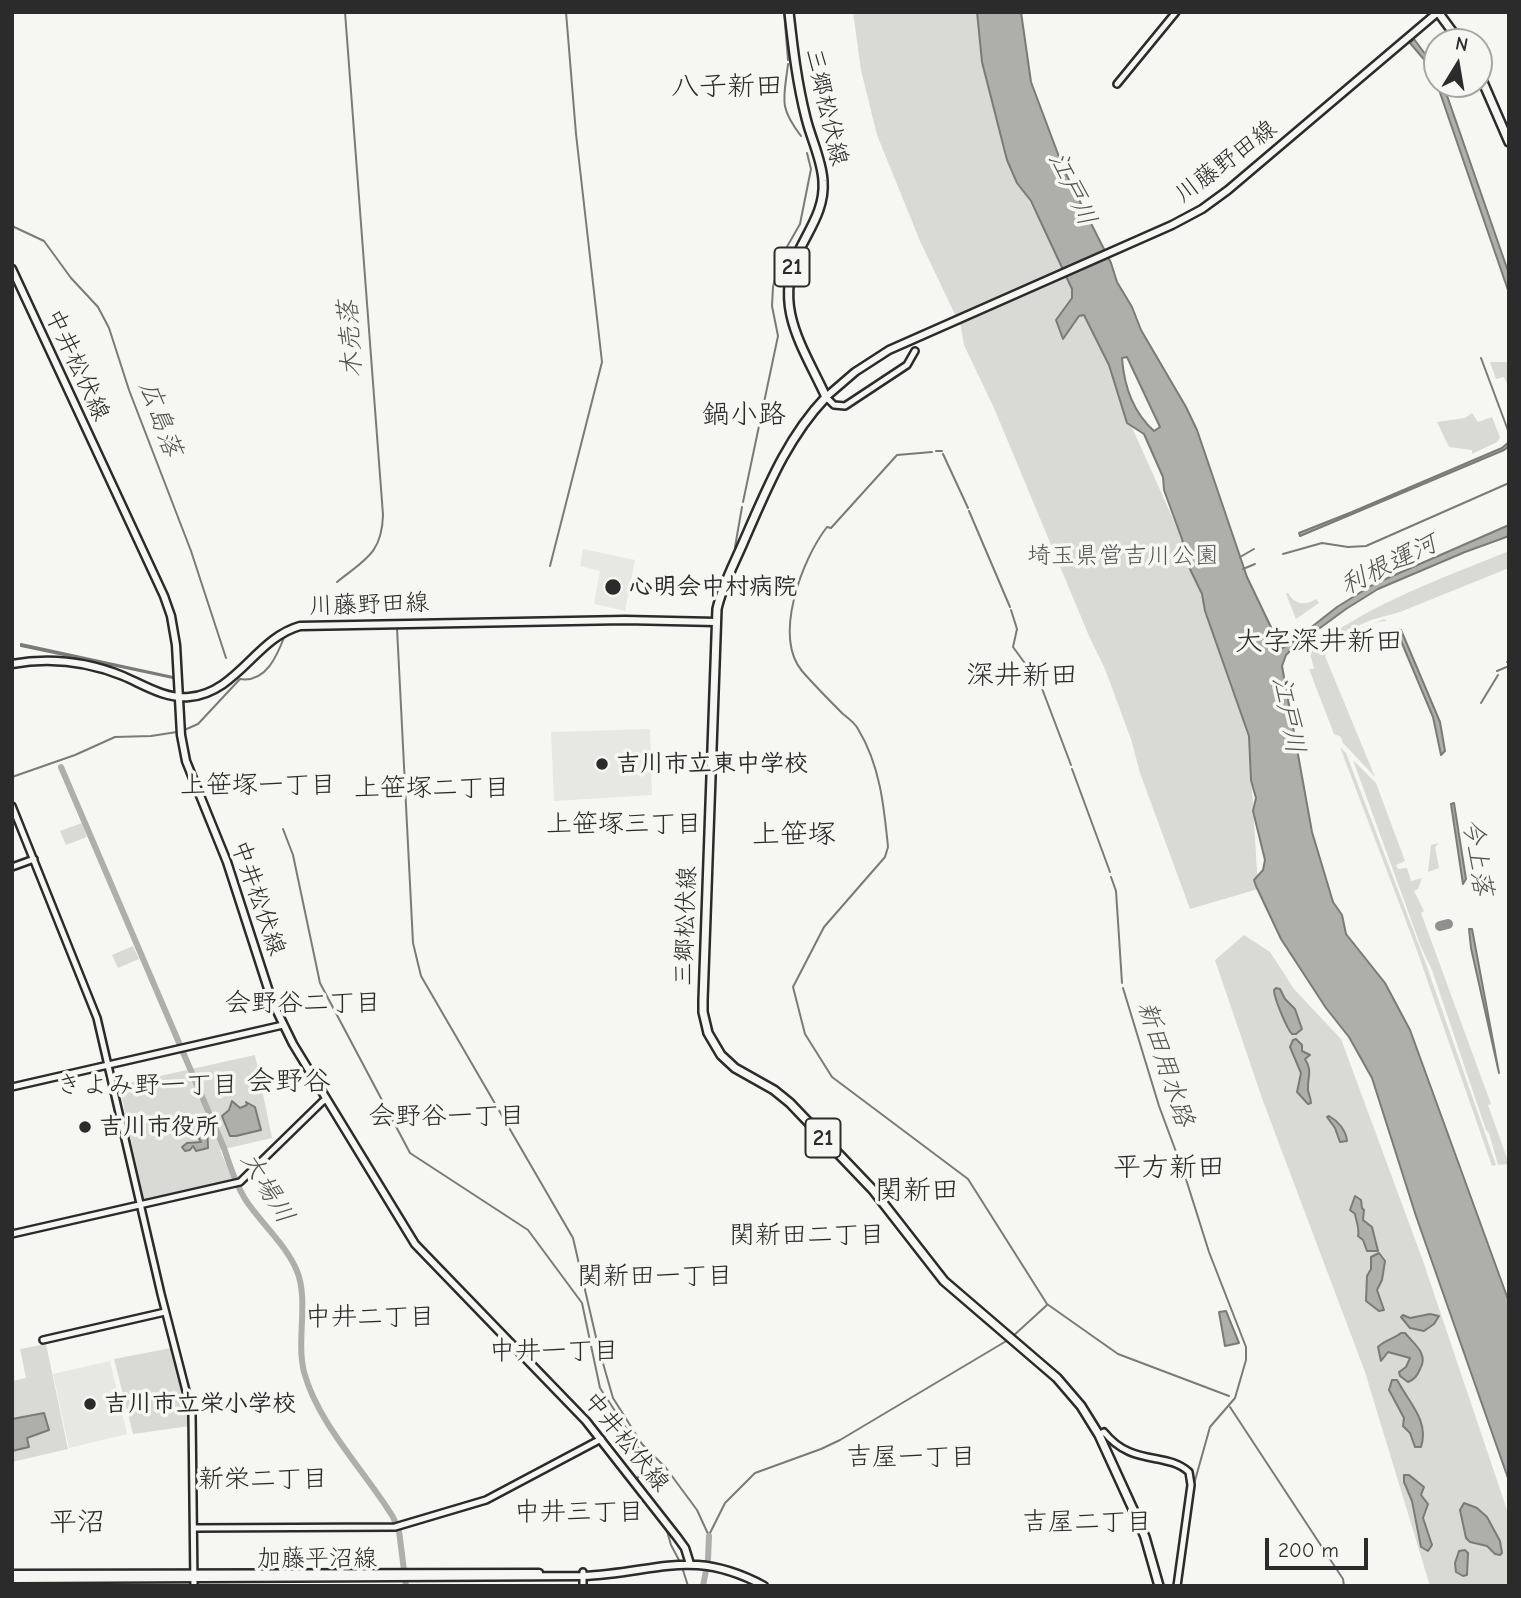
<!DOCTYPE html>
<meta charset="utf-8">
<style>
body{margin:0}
#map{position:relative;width:1521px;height:1598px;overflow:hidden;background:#f6f6f2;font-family:"Comic Neue",sans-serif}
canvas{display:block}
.frame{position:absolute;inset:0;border:14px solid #2b2b2b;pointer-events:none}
.north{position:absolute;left:1423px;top:28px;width:70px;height:70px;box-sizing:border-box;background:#f6f6f2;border:2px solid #a5a5a2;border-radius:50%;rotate:11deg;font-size:19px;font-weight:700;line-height:28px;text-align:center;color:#2b2b2b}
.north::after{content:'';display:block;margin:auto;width:24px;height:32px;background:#2b2b2b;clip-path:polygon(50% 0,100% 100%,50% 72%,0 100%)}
.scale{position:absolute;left:1265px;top:1538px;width:103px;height:32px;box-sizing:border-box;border:4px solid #2b2b2b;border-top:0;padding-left:9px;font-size:21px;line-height:24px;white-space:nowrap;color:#2b2b2b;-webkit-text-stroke:5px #f6f6f2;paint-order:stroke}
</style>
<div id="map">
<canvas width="1521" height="1598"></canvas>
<div class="frame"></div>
<div class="north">N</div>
<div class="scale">200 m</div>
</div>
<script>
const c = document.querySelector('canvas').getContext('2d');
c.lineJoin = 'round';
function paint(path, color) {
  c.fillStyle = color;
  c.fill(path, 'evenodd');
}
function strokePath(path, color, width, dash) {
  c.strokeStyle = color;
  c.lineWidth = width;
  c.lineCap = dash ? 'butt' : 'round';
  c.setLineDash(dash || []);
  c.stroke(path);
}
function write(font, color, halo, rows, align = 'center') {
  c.font = font + ' "Comic Neue","Klee One",sans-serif';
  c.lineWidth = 7;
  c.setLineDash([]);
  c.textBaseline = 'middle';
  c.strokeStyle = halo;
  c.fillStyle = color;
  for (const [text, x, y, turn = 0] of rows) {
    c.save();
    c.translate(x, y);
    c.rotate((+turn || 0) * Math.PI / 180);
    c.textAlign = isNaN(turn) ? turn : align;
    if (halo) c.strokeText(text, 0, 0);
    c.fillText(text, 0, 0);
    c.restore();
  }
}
paint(new Path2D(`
 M583 549 635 560 625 611 594 604 600 571 580 566Z
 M650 729 652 795 554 801 551 732Z
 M110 1361 127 1434 69 1448 53 1374Z`), '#e7e7e3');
paint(new Path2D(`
 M853 12H979L982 62 1007 160 1058 255 1072 289 1109 365 1122 405 1182 539 1249 736 1258 889 1190 909 1140 773 1131 739 1105 669 1089 636 994 408 964 345 961 327 920 241 877 135 861 70Z
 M1490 362H1509V388L1504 377 1496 379Z
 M1472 413 1478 422 1492 417 1500 437 1497 442 1472 454V450L1449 447 1437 422 1465 418Z
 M1509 551V568L1400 612 1371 620 1316 645C1374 602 1443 578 1509 551Z
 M1288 593C1295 605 1305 606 1316 599L1319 603 1296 619 1286 594Z
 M1384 619 1387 621C1370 621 1333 640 1325 656L1375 777 1343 743 1341 737 1334 734 1309 669H1314L1310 653 1315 648Z
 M1340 747 1346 753 1426 964 1496 1165 1492 1166 1415 945Z
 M1353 760 1376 783 1405 861 1396 865 1398 869 1407 868 1411 881 1422 878 1418 889 1414 891 1424 911 1421 913 1491 1104 1488 1105 1509 1164 1498 1165 1489 1133 1486 1130 1432 970 1421 947Z
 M82 823 87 837 66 845 60 831Z
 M1439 843 1435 847 1439 868 1428 872 1431 845Z
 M1244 935 1270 952 1294 989 1341 1039 1423 1261 1509 1516V1586H1430L1365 1372 1263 1101 1215 960Z
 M133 946 139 959 118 968 112 955Z
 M255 1055 272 1138 220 1150 233 1181 144 1200 119 1085Z
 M46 1344 68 1449 12 1462V1381L26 1378 20 1349Z
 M171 1348 188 1411 190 1426 133 1434 114 1359Z`), '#d9d9d5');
const water = new Path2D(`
 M977 12H1021L1031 82 1064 170 1111 263 1117 282 1132 307 1141 330 1186 407 1197 430 1247 577 1280 646 1282 648 1290 644 1337 607 1374 584 1509 525V536L1465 552 1378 589 1346 609 1294 647 1286 655 1282 666 1312 832 1333 902 1342 915 1346 934 1385 983 1410 1030 1509 1302V1481L1416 1216 1372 1078 1349 1037 1326 1008 1281 939 1256 886 1254 880 1263 870 1265 860 1253 811 1256 798 1251 780 1249 736 1205 611 1202 594 1189 567 1182 539 1164 490 1163 477 1144 434 1127 423 1109 365 1084 315 1079 316 1063 339 1056 320 1072 298V289L1031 201 1017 183 1007 160 982 62ZM1127 357 1160 427 1154 431C1133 412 1124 386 1122 358Z
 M1414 39 1437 70V84L1427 63 1410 43Z
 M1437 84H1443L1509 274V293Z
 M1509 442V446L1504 450 1300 536 1299 533 1352 512 1502 448Z
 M1396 629 1401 630 1440 722 1445 751 1441 755 1433 717Z
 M21 644 173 677V678L21 646Z
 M1454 803 1466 879 1463 884 1451 804Z
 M1469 929H1472L1499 1073 1471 948Z
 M1276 988 1280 989 1285 999 1295 1009 1302 1029 1296 1034H1292C1287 1029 1274 998 1274 990Z
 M1296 1039 1302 1045V1051L1310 1055 1305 1059C1313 1071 1307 1078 1308 1090 1309 1095 1311 1099 1311 1103L1308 1104 1297 1092 1301 1073 1290 1047 1293 1040Z
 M232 1101 240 1108 247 1105 246 1102 255 1107 261 1130 236 1136H230L222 1116 229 1110Z
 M1329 1116C1338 1121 1346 1130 1347 1141L1340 1142 1335 1128 1327 1117Z
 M204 1120 207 1122 208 1148 196 1151 193 1146 190 1150 185 1151 182 1147 187 1143 201 1142 196 1134Z
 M1355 1196 1361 1200 1362 1208 1364 1210 1363 1220 1372 1227 1378 1251H1367L1363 1240 1358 1236C1360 1230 1356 1220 1355 1214L1350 1210Z
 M1379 1253 1385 1261 1382 1280 1377 1290 1384 1310 1379 1311 1366 1301 1367 1276 1371 1269V1257Z
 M1226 1311 1239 1343 1225 1346 1219 1312Z
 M1430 1314 1439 1316 1434 1324 1424 1331 1410 1328 1401 1317 1403 1315 1410 1318Z
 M1401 1333H1405C1414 1344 1429 1354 1420 1369 1417 1376 1415 1379 1408 1382L1400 1376 1399 1372 1406 1367 1410 1358 1388 1352 1381 1361 1378 1347C1384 1340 1394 1339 1401 1333Z
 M1392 1380H1397L1400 1385C1411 1405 1429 1422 1421 1447H1415L1410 1433 1403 1426 1404 1418 1389 1390Z
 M44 1413 49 1430 27 1438 29 1447 12 1451V1419Z
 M1404 1475H1409L1424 1487 1421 1495 1428 1504 1423 1518 1432 1545 1428 1551 1421 1547 1412 1501 1404 1482Z
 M1464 1503 1477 1508 1487 1517 1500 1541 1502 1553 1500 1555 1495 1554 1487 1546 1470 1542 1466 1538 1460 1510Z
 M1465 1550 1468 1553 1467 1575 1463 1576 1456 1572 1455 1563 1459 1551Z`);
paint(water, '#aeaeab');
strokePath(water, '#7a7a78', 2);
strokePath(new Path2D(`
 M784 12 788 60
 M788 64C784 99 778 106 801 136
 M12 226 44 241 71 278 98 307 109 328 129 390 191 551 226 658
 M1481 358 1509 433
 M936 451H942
 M932 452 897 455 831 528 827 527C802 559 773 636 802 671 815 686 829 700 843 714 848 718 855 723 858 729 880 765 884 806 888 847L885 857 824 927 793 987 805 1034 832 1077 968 1179 1047 1304 1118 1354 1229 1396
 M943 454 968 508
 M743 502 778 336 772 306 773 287 780 259 800 224 811 169 807 153
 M969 511 1010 607
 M735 547 742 507
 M1283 554 1322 543 1348 547 1366 546 1509 483
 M1240 557 1254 549
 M550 566 602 362 576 134 566 12
 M1243 569 1255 564
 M337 582C364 560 382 554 383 515L345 12
 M1011 610 1017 629 1013 647 1024 662 1035 670 1071 765
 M397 628 413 943 421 976 573 1238 598 1346 613 1398 642 1444 666 1468 697 1510 709 1536
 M1507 662 1509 660
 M1497 671 1509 666
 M1481 703 1498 675
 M182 731 198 724 240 679C266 683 277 656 285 635
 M1072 769 1110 872
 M12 777 75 755 115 737 151 736 177 732
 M283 829 293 855 320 983 410 1153 528 1230 582 1303 600 1388 636 1443 645 1465 637 1479
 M1111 877 1116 891 1122 983
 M1123 988 1159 1106 1185 1176 1209 1252 1246 1347V1360L1235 1398 1210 1427 1194 1484
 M1012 1337 1047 1305
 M1230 1407 1343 1579 1344 1586
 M667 1531 671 1545 680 1562
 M709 1535 725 1503 755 1473 821 1449 840 1440 1008 1340
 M682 1567 688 1586`), '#7a7a78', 2);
strokePath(new Path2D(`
 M61 767 224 1148C230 1166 236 1185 247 1202 263 1225 286 1245 297 1271 309 1301 296 1340 304 1372 318 1424 365 1471 393 1517L399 1531 406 1586
 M703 1586 708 1560 709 1536`), '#aeaeab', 6);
strokePath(new Path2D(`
 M1440 926 1448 924`), '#90908e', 10);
const tertiary = new Path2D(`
 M1117 84 1176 12
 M826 397 834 405 845 406 907 365 915 351
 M12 806 97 1018 161 1294 192 1414 194 1586
 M12 867 34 859
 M12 1087 283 1025
 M12 1234 240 1182 323 1101 327 1100
 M43 1340 165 1312
 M1099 1435 1104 1432C1132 1467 1166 1451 1189 1472L1191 1485 1177 1586
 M194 1528 395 1527 486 1500 601 1439
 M583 1572V1586`);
const secondary = new Path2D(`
 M12 269 164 596 171 616 176 645 181 735 186 761 227 862 272 1001 293 1044 415 1244 586 1421 677 1537 685 1548 690 1564
 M826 397 855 372 889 350 1172 225 1202 209 1228 190 1438 12
 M12 664C51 657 86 661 123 676 144 685 165 699 189 697 237 693 256 638 300 626L625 620 716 622
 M12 1574 539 1573
 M12 1579 583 1576C656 1573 692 1547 764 1586`);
const primary = new Path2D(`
 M789 12C793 48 797 83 806 118 811 139 822 160 823 181 825 208 810 228 799 251 772 306 803 347 826 397 786 439 766 491 743 543 734 564 722 586 717 609L703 1000V1012L708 1033 721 1055 735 1068 774 1090 790 1103 873 1190 944 1281 1057 1378 1081 1406 1099 1435 1137 1518 1145 1537 1159 1586
 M1438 12 1460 42
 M1479 73 1509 142`);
strokePath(tertiary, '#2b2b2b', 10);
strokePath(secondary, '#2b2b2b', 11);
strokePath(primary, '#2b2b2b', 12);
strokePath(tertiary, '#f6f6f2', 5);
strokePath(secondary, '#f6f6f2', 6);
strokePath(primary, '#f6f6f2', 7);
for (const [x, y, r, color] of [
 [613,587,9,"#2b2b2b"],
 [602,764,7,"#2b2b2b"],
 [85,1127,7,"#2b2b2b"],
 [90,1404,7,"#2b2b2b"]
]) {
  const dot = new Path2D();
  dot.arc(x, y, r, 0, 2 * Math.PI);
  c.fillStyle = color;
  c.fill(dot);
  strokePath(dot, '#f6f6f2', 2.5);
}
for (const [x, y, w] of [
 [792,267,35],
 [823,1138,35]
]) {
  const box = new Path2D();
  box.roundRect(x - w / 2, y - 19.5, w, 39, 5);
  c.fillStyle = '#f6f6f2';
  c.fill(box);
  strokePath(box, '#2b2b2b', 2);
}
write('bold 23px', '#2b2b2b', null, [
 ["21",792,267],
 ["21",823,1138]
]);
write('24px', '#2b2b2b', '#f6f6f2', [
 ["三郷松伏線",826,107,77],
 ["川藤野田線",1226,162,-37],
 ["中井松伏線",77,365,65],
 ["川藤野田線",369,605,-2],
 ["中井松伏線",258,898,71],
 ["三郷松伏線",686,926,-88],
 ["中井松伏線",626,1442,51],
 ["加藤平沼線",317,1559]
]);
write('24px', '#565656', '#f6f6f2', [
 ["埼玉県営吉川公園",1123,556]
]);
write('bold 24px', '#2b2b2b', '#f6f6f2', [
 ["心明会中村病院",629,587],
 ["吉川市立東中学校",616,764],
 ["吉川市役所",99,1127],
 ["吉川市立栄小学校",104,1404]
], 'left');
write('italic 26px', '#525251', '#f6f6f2', [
 ["江戸川",1072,189,65],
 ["木売落",351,339,-94],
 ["広島落",160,419,70],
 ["利根運河",1389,565,-26],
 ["江戸川",1288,715,79],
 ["今上落",1477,857,81],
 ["新田用水路",1165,1064,72],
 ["大場川",267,1188,59]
]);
write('26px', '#2b2b2b', '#f6f6f2', [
 ["上笹塚一丁目",258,786],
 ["上笹塚二丁目",432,789],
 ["上笹塚三丁目",624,825],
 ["会野谷二丁目",303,1004],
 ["きよみ野一丁目",147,1086],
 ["会野谷一丁目",447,1117],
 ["関新田二丁目",807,1236],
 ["関新田一丁目",655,1277],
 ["中井二丁目",370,1318],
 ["中井一丁目",554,1352],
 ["吉屋一丁目",911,1458],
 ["新栄二丁目",263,1480],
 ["中井三丁目",579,1513],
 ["吉屋二丁目",1087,1523]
]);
write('28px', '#2b2b2b', '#f6f6f2', [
 ["八子新田",727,87],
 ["鍋小路",744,415],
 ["大字深井新田",1319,642],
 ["深井新田",1022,676],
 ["上笹塚",794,835],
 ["会野谷",289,1082],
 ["平方新田",1169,1168],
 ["関新田",917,1191],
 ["平沼",77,1523]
]);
</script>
